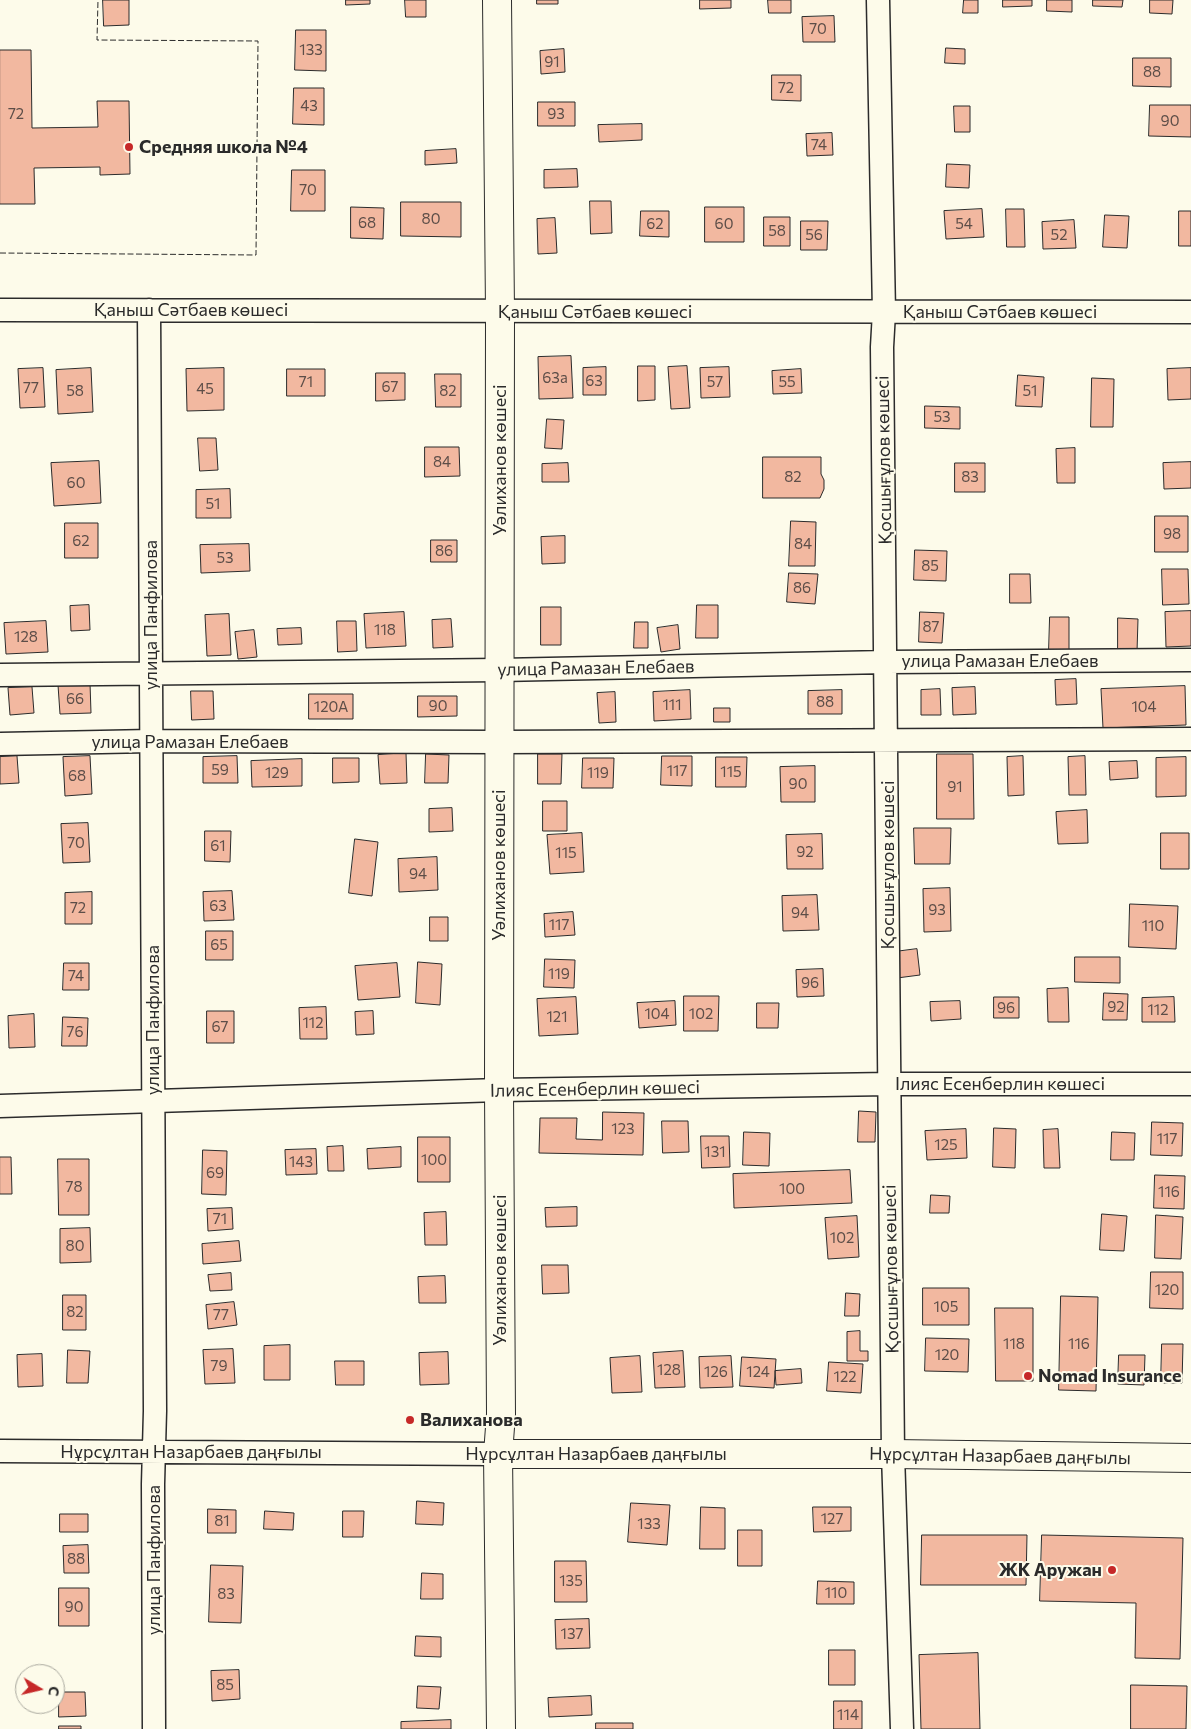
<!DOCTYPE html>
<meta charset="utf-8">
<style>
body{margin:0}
#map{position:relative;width:1191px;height:1729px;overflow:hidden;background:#fdfbea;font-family:Commissioner,sans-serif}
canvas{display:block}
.north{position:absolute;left:15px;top:1664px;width:50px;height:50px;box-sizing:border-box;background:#fdfbea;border:1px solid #a9a89e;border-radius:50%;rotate:99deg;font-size:14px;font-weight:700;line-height:20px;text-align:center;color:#2b2b2b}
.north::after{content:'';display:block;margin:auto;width:18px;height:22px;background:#c62828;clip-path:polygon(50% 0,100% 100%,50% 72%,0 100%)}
</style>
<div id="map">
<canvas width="1191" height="1729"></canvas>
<div class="north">С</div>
</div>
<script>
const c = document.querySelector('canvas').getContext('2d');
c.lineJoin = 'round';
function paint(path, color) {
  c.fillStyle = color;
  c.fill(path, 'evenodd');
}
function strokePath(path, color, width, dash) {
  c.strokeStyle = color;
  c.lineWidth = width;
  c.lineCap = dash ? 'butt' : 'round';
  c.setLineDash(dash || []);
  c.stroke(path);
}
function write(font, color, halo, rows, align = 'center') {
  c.font = font + ' Commissioner,sans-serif';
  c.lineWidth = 4;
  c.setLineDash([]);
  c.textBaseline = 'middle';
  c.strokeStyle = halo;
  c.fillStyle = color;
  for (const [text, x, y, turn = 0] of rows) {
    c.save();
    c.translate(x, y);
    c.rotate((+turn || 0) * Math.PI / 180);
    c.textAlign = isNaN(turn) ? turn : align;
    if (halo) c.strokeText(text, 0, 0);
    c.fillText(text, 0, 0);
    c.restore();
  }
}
const building = new Path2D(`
 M103 0H129V25L104 26Z
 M346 0H370V4L346 5Z
 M405 0H426V17H406Z
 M537 0H558V4H537Z
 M700 0H731V8L700 9Z
 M768 0H791V13H769Z
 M964 0H978V13H963Z
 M1003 0H1032V6L1003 7Z
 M1047 0H1072V12L1047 11Z
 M1093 0H1123L1122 7 1093 6Z
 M1150 0H1173L1172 14 1150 13Z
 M834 16 835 42H803L802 17Z
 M296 30H326V71L295 70Z
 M946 48 965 49V64L945 63Z
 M564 49 565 72 541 74 540 51Z
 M0 50H31L32 128 98 127 97 101H129L130 174 100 175V167L34 168 35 204H0Z
 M1133 58H1171V87L1133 86Z
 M772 75H801V101L772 100Z
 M294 88H324V125L293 124Z
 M538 102H575V126H538Z
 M1150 105H1191V137L1149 136Z
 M954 106H970V132H955Z
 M642 124V140L599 142 598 125Z
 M832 133 833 155 807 156 806 134Z
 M456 149 457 163 425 165V151Z
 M947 164 970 165 969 188 946 187Z
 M577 169 578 187 544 188V170Z
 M292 170H325V211H291Z
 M590 201H611L612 233 591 234Z
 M401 202H461V237L401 236Z
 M351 207 384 208 383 239 351 238Z
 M705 207H744V242H705Z
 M982 209 984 237 946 239 944 211Z
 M1006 209H1024L1025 247H1007Z
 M641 211H669V237L640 236Z
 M1179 211H1191V246H1179Z
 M1105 215 1129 216 1127 248 1103 247Z
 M764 217H790V246H764Z
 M555 218 557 253 538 254 537 219Z
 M1074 220 1076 248 1043 249 1042 222Z
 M801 221H828L827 250H801Z
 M571 356 573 398 539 399 538 357Z
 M638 366H655V400L638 401Z
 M687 366 690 408 671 409 668 367Z
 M606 367V395H583V368Z
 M729 367 730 397 701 398 700 368Z
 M43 368 45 407 20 408 18 369Z
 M91 368 93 412 58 414 56 370Z
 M224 368V410L187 411 186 369Z
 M1191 368V399L1168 400 1167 369Z
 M287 369H325V396H287Z
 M801 369 802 393 773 394 772 371Z
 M376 373H405V400L376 401Z
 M435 374H461V407H436Z
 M1018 375 1044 377 1042 407 1016 406Z
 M1092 378 1114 379 1113 427H1091Z
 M925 406 960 407V429L925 428Z
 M547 419 564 420 562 449 545 448Z
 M198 438H216L218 470 200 471Z
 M425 447H459L460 476 425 477Z
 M1075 448V483H1057L1056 449Z
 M763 457H821V474L824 480V489L820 498H763Z
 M99 461 101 503 54 506 51 463Z
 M1191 462V488L1164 489 1163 463Z
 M568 463 569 482H542V464Z
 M955 463H985V492H955Z
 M230 489 231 518H196V490Z
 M1155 516H1188V552H1155Z
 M791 521 816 522 815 566H789Z
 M65 523H98V558H65Z
 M565 536V563L542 564 541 537Z
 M431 540H457V562H431Z
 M249 544 250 571 201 573 200 545Z
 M915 550 947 551 946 581 914 580Z
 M1162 569H1188L1189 604 1163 605Z
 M789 573 818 574 815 604 787 602Z
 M1010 574H1030L1031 603H1010Z
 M89 605 90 630 71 631 70 606Z
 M697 605H718V638H696Z
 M541 607H561V645H541Z
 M1191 611V646L1166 647 1165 612Z
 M404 612 406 646 366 648 364 614Z
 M920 612 944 613 942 643 919 642Z
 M229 614 231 655 207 656 205 615Z
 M1050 617H1069V651L1049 650Z
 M1118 618 1138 619 1137 652H1118Z
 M451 619 453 647 433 648 432 620Z
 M46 621 48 652 6 654 4 623Z
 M337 621H356L357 651 338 652Z
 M635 622H648V648H634Z
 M678 625 680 649 661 652 657 628Z
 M301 628 302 644 278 645 277 629Z
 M254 630 257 657 238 659 235 632Z
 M1076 679 1077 704 1056 705 1055 680Z
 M90 683 91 713 60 714 58 685Z
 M1185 686 1186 725 1103 728 1101 689Z
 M32 687 34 713 10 715 8 688Z
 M975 687 976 714 953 715 952 688Z
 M940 689 941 715H921V690Z
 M690 690 691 719 654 721 653 692Z
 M842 690V714H808V691Z
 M191 691H213L214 719 192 720Z
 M615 692 616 722 599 723 597 693Z
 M309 694H353V719H309Z
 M418 696H457V716L418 717Z
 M714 708H730V722H714Z
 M406 753 407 783 380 784 378 755Z
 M426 754 449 755 448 783H425Z
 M538 754H562L561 784H538Z
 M937 754H973L974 819H937Z
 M17 756 19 783 0 784V757Z
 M90 756 92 794 65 796 63 757Z
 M237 756 238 783H203V757Z
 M662 756H692V786L661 785Z
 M1023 756 1024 795 1008 796 1007 757Z
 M1085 756 1086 795H1069L1068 757Z
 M716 757H747L746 787H716Z
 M1186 757V796L1156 797V758Z
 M333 758H359V782L333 783Z
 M583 758H614L613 788H582Z
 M302 759V786L252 787 251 761Z
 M1137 761 1138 778 1110 780 1109 762Z
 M815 766V802H781L780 767Z
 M543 801H567V831H543Z
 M452 808 453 831 429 832V809Z
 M1087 810 1088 843 1058 844 1056 812Z
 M88 823 90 862 63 863 61 824Z
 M914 828H951L950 864H915Z
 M205 831H231L230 862 205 861Z
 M582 833 584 872 550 874 547 835Z
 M1161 833H1189V869H1161Z
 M822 834 823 869H787L786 835Z
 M355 839 378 842 372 896 349 893Z
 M437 857 438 890 399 892 398 859Z
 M950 888 951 931 924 932 923 889Z
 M232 891 234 920 204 921 203 892Z
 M92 892V924H65V893Z
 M817 895 819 930 783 931 782 896Z
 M1130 904 1178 906 1176 949 1129 947Z
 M573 912 575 935 545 937 544 914Z
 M430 917H448V941H430Z
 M206 931H233V960H206Z
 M917 949 920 975 897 978 894 952Z
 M1075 957H1120V983L1075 982Z
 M545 959 575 960 574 988 544 987Z
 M418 962 442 964 440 1005 416 1003Z
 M64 963H89V990H63Z
 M397 963 400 997 358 1000 355 966Z
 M823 969 824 996 797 997 796 970Z
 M1068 988 1069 1022H1048L1047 989Z
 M1104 993 1128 994 1127 1020H1103Z
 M684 996H719L718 1031H684Z
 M576 997 578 1034 539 1036 537 999Z
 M994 997H1019V1018H994Z
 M1174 997 1175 1022H1142V998Z
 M675 1001 676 1025 639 1028 637 1003Z
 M960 1001 961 1019 931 1021 930 1002Z
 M757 1003H779L778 1028H757Z
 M326 1007 327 1039H300L299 1008Z
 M207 1011H234V1043H207Z
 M373 1011 374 1034 356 1035 355 1012Z
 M34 1014 35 1047 9 1048 8 1016Z
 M63 1017 88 1018 87 1046H62Z
 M859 1111 876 1112 875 1142H858Z
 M603 1112 644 1113 643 1155 539 1153 540 1118H577L576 1139 602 1140Z
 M662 1121H688L689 1152 663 1153Z
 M1152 1122 1183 1123 1182 1156 1151 1155Z
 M994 1128 1016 1129 1015 1168 993 1167Z
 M966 1129 967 1158 927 1160 925 1131Z
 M1058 1129 1060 1168H1044L1043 1130Z
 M744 1132 770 1133 769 1166 743 1165Z
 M1112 1132 1135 1133 1134 1160H1111Z
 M701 1136H729L730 1167 702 1168Z
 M418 1137H450V1182H418Z
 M343 1146 344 1171H328L327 1147Z
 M401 1147V1167L368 1169 367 1149Z
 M316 1149 317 1174 286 1175 285 1150Z
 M203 1150 227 1151 226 1195 202 1194Z
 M0 1157H11L12 1194H0Z
 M58 1159H89V1215H59Z
 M850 1170 852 1203 734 1208 733 1174Z
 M1155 1175 1185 1176 1184 1209 1154 1208Z
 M931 1195 950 1196 949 1213H930Z
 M577 1207V1226L546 1227 545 1208Z
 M232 1208 233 1229 208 1231 207 1209Z
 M446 1212 447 1245H425L424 1213Z
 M1102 1214 1127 1216 1124 1251 1100 1250Z
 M1156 1215 1183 1217 1181 1259 1155 1258Z
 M857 1216 859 1257 828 1259 825 1218Z
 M90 1228 91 1262 60 1263V1229Z
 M239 1241 241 1261 203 1264 202 1244Z
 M542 1265H568L569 1293 543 1294Z
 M1151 1272H1183V1309L1150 1308Z
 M231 1273 232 1290 210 1291 208 1275Z
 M445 1276 446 1303H419L418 1277Z
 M923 1288H969V1325H923Z
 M846 1293 860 1294 859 1316H845Z
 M63 1295H86V1330H63Z
 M1061 1296 1098 1297 1096 1391 1059 1390Z
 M234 1302 237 1325 208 1329 206 1305Z
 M995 1308H1033V1381H996Z
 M860 1331V1351H868V1361H847V1332Z
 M926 1338 969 1339 968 1372 925 1371Z
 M1162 1344H1183L1182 1383H1161Z
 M290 1345V1380H264V1346Z
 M233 1349 235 1383 205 1384 203 1350Z
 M68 1350 90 1351 88 1383H67Z
 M683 1351 685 1387 655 1388 653 1353Z
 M448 1352 449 1384 420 1385 419 1353Z
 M42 1354 43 1386 18 1387 17 1355Z
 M1119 1355H1145L1144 1385 1118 1384Z
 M640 1356 642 1392 612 1393 610 1358Z
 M731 1356 733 1387 700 1388 699 1357Z
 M742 1357 776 1359 774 1388 740 1386Z
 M335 1361H364V1385H336Z
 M829 1362 863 1364 861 1393 827 1391Z
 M801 1369 802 1383 776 1385 775 1371Z
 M417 1501 444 1503 443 1525 416 1524Z
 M631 1503 670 1505 667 1545 628 1542Z
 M701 1507 725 1508V1549H700Z
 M813 1507H851V1531L814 1532Z
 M208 1509 236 1510V1533H208Z
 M265 1511 294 1513 293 1530 264 1529Z
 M343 1511H364L363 1537H343Z
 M60 1514H88V1532H60Z
 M738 1530H762V1566H738Z
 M922 1535H1027L1026 1585H921Z
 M1042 1535 1183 1538 1180 1659 1135 1658 1136 1603 1040 1601Z
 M88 1545 89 1573H64L63 1546Z
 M555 1561H586L587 1602H555Z
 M211 1565 243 1566 241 1623 209 1622Z
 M422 1573 443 1574V1599H421Z
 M818 1581 854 1582V1604H817Z
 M59 1588H89V1626H59Z
 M589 1619 590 1648 556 1649 555 1620Z
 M416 1636 441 1637V1657L415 1656Z
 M829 1650H855V1685H829Z
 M978 1653 980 1729H921L919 1655Z
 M239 1670 240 1699 212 1701 211 1671Z
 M1131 1685 1187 1686 1186 1729H1131Z
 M418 1686 441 1687 439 1709 417 1708Z
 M59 1692H85L86 1716 59 1717Z
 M591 1696 592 1715 549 1717 548 1698Z
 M834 1701H862V1729H834Z
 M451 1720V1729H401V1722Z
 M596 1723H633V1729H596Z
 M59 1726H81V1729H59Z`);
paint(building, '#f2b8a0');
strokePath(building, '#2b2b2b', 1);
const minor = new Path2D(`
 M878 0 884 312 882 347 893 1454 902 1729
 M0 310 1191 312
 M149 310 155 1411 153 1484 154 1729
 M0 675 500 670 886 662 1191 660
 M0 744 151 741 500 742 1191 739
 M0 1106 499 1090 889 1084H1191
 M0 1451 498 1454`);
const major = new Path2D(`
 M497 0 500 311 499 1090 501 1414 498 1454`);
const highway = new Path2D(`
 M501 1729 498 1454H893L1191 1458`);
strokePath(minor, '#2b2b2b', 25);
strokePath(major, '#2b2b2b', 30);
strokePath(highway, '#2b2b2b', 30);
strokePath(minor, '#fdfbea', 22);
strokePath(major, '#fdfbea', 28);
strokePath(highway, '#fdfbea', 28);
strokePath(new Path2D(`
 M0 253 256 255 258 41 97 40 98 0`), '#2b2b2b', 1, [6, 2.5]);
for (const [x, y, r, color] of [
 [129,147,5,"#c62828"],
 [1028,1376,5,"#c62828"],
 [410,1420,5,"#c62828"],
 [1112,1570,5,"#c62828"]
]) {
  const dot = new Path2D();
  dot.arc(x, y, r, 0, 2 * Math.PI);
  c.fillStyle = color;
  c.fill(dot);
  strokePath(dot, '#fdfbea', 2);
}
write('15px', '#5d4e48', null, [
 ["70",818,29],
 ["133",311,50],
 ["91",552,62],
 ["88",1152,72],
 ["72",786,88],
 ["43",309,106],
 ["72",16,114],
 ["93",556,114],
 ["90",1170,121],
 ["74",819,145],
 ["70",308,190],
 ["80",431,219],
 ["68",367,223],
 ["62",655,224],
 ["60",724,224],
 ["54",964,224],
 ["58",777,231],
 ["56",814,235],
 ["52",1059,235],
 ["63а",555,378],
 ["63",594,381],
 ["71",306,382],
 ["57",715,382],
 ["55",787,382],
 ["67",390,387],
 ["77",31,388],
 ["45",205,389],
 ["58",75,391],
 ["82",448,391],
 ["51",1030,391],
 ["53",942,417],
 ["84",442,462],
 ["82",793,477],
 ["83",970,477],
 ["60",76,483],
 ["51",213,504],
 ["98",1172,534],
 ["62",81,541],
 ["84",803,544],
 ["86",444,551],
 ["53",225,558],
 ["85",930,566],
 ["86",802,588],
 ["87",931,627],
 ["118",385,630],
 ["128",26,637],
 ["66",75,699],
 ["88",825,702],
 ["111",672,705],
 ["90",438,706],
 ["120А",331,707],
 ["104",1144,707],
 ["59",220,770],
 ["117",677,771],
 ["115",731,772],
 ["129",277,773],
 ["119",598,773],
 ["68",77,776],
 ["90",798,784],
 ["91",955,787],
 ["70",76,843],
 ["61",218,846],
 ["92",805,852],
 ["115",566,853],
 ["94",418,874],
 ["63",218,906],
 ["72",78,908],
 ["93",937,910],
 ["94",800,913],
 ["117",559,925],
 ["110",1153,926],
 ["65",219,945],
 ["119",559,974],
 ["74",76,976],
 ["96",810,983],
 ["92",1116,1007],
 ["96",1006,1008],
 ["112",1158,1010],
 ["104",657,1014],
 ["102",701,1014],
 ["121",557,1017],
 ["112",313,1023],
 ["67",220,1027],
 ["76",75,1032],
 ["123",623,1129],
 ["117",1167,1139],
 ["125",946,1145],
 ["131",715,1152],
 ["100",434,1160],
 ["143",301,1162],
 ["69",215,1173],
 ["78",74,1187],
 ["100",792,1189],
 ["116",1169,1192],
 ["71",220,1219],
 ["102",842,1238],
 ["80",75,1246],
 ["120",1167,1290],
 ["105",946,1307],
 ["82",75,1312],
 ["77",221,1315],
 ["118",1014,1344],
 ["116",1079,1344],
 ["120",947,1355],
 ["79",219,1366],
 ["128",669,1370],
 ["126",716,1372],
 ["124",758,1372],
 ["122",845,1377],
 ["127",832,1519],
 ["81",222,1521],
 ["133",649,1524],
 ["88",76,1559],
 ["135",571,1581],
 ["110",836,1593],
 ["83",226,1594],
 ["90",74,1607],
 ["137",572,1634],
 ["85",225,1685],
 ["114",848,1715]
]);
write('bold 18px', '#2b2b2b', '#fdfbea', [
 ["Средняя школа №4",139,147],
 ["Nomad Insurance",1038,1376],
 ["Валиханова",420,1420],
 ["ЖК Аружан",1102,1570,"right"]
], 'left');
write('18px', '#2b2b2b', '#fdfbea', [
 ["Қаныш Сәтбаев көшесі",191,310],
 ["Қаныш Сәтбаев көшесі",595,312],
 ["Қаныш Сәтбаев көшесі",1000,312],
 ["Уәлиханов көшесі",500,460,-90],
 ["Қосшығұлов көшесі",884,460,-91],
 ["улица Панфилова",151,615,-90],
 ["улица Рамазан Елебаев",1000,661],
 ["улица Рамазан Елебаев",596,668,-1],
 ["улица Рамазан Елебаев",190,742],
 ["Уәлиханов көшесі",499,865,-90],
 ["Қосшығұлов көшесі",888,865,-90],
 ["улица Панфилова",153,1020,-90],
 ["Ілияс Есенберлин көшесі",1000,1084],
 ["Ілияс Есенберлин көшесі",595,1089,-1],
 ["Қосшығұлов көшесі",891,1269,-91],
 ["Уәлиханов көшесі",500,1270,-90],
 ["Нұрсұлтан Назарбаев даңғылы",191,1452],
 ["Нұрсұлтан Назарбаев даңғылы",596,1454],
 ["Нұрсұлтан Назарбаев даңғылы",1000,1456,1],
 ["улица Панфилова",154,1560,-90]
]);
</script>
